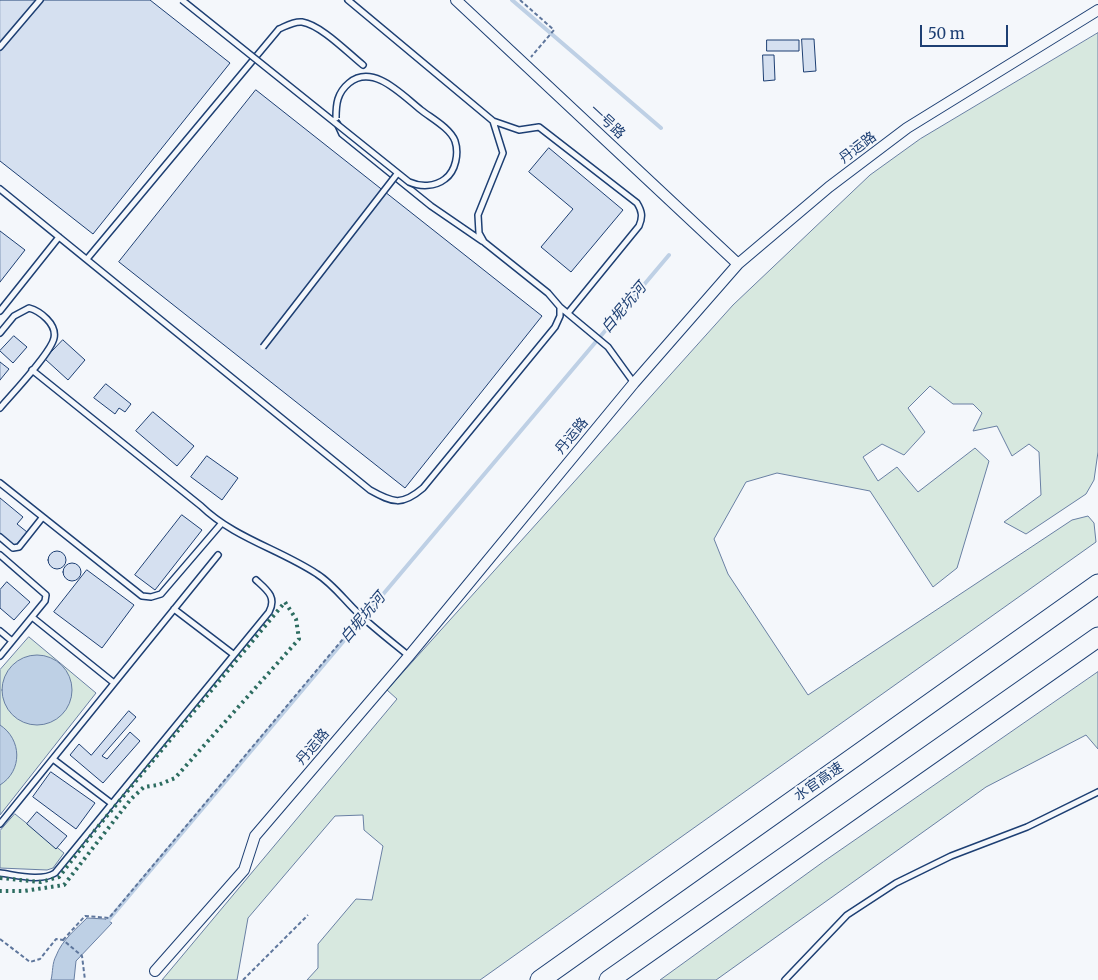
<!DOCTYPE html>
<meta charset="utf-8">
<style>
body{margin:0}
#map{position:relative;width:1098px;height:980px;overflow:hidden;background:#f4f7fb;font-family:Merriweather,serif}
canvas{display:block}
.scale{position:absolute;left:920px;top:25px;width:88px;height:22px;box-sizing:border-box;border:2px solid #1d3f73;border-top:0;padding-left:6px;font-size:15px;line-height:18px;white-space:nowrap;color:#1d3f73;-webkit-text-stroke:4px #f4f7fb;paint-order:stroke}
</style>
<div id="map">
<canvas width="1098" height="980"></canvas>
<div class="scale">50 m</div>
</div>
<script>
const c = document.querySelector('canvas').getContext('2d');
c.lineJoin = 'round';
function paint(path, color) {
  c.fillStyle = color;
  c.fill(path, 'evenodd');
}
function strokePath(path, color, width, dash) {
  c.strokeStyle = color;
  c.lineWidth = width;
  c.lineCap = dash ? 'butt' : 'round';
  c.setLineDash(dash || []);
  c.stroke(path);
}
function write(font, color, halo, rows, align = 'center') {
  c.font = font + ' Merriweather,"Noto Sans SC",serif';
  c.lineWidth = 4;
  c.setLineDash([]);
  c.textBaseline = 'middle';
  c.strokeStyle = halo;
  c.fillStyle = color;
  for (const [text, x, y, turn = 0] of rows) {
    c.save();
    c.translate(x, y);
    c.rotate((+turn || 0) * Math.PI / 180);
    c.textAlign = isNaN(turn) ? turn : align;
    if (halo) c.strokeText(text, 0, 0);
    c.fillText(text, 0, 0);
    c.restore();
  }
}
const green = new Path2D(`
 M1098 33V452L1094 480 1086 494 1026 534 1004 522 1041 495 1039 452 1029 444 1012 456 997 426 973 431 982 413 973 404H953L930 386 908 408 925 432 904 455 882 444 863 457 878 481 897 467 918 492 975 448 989 461 957 568 933 587 870 491 777 473 746 482 714 539 728 574 808 695 1072 520 1088 516 1094 523 1096 542 480 980H307L318 968V944L356 899 372 900 383 846 364 830 363 815 335 816 248 918 237 980H162L397 699 387 690 733 305 870 175 920 139Z
 M29 637 96 693 0 815V670Z
 M1098 672V749L1086 735 986 787 716 980H660L823 862Z
 M15 814 64 853 53 868 47 870 0 868V831Z`);
paint(green, '#d7e8df');
strokePath(green, '#687fa3', 1);
const water = new Path2D(`
 M2 690a35 35 0 1 1 70 0a35 35 0 1 1-70 0Z
 M0 725C22 739 23 771 0 785Z
 M87 918 105 919 112 923 76 961 74 980H51C53 972 52 963 56 956 62 940 76 929 87 918Z`);
paint(water, '#bed0e5');
strokePath(water, '#687fa3', 1);
strokePath(new Path2D(`
 M512 0 661 128
 M106 923 669 255`), '#bed0e5', 4);
const building = new Path2D(`
 M0 0H150L230 63 93 234 0 161Z
 M802 39H814L816 71 804 72Z
 M767 40H799V51H767Z
 M763 55H774L775 80 764 81Z
 M256 90 542 316 405 488 119 262Z
 M549 148 623 210 571 272 541 247 573 209 529 172Z
 M0 231 25 250 0 282Z
 M14 336 27 347 13 363 0 351Z
 M63 340 85 360 68 380 45 359Z
 M0 362 9 369 0 380Z
 M106 384 131 404 125 412 119 408 115 414 94 398Z
 M153 412 194 446 177 466 136 431Z
 M207 456 238 478 222 500 191 477Z
 M0 498 23 517 17 524 27 532 15 546 0 534Z
 M182 515 202 530 155 590 135 575Z
 M48 560a9 9 0 1 1 18 0a9 9 0 1 1-18 0Z
 M63 572a9 9 0 1 1 18 0a9 9 0 1 1-18 0Z
 M87 570 134 605 102 648 54 612Z
 M7 582 30 602 14 620 0 608V590Z
 M129 711 136 717 102 756 107 759 130 732 140 741 103 783 70 755 79 744 91 755Z
 M51 772 95 803 76 829 33 797Z
 M37 812 67 836 56 849 27 824Z`);
paint(building, '#d5e0f0');
strokePath(building, '#1d3f73', 1);
const lane = new Path2D(`
 M0 47 40 0
 M493 121 519 130 539 127 637 203C642 211 643 217 639 226L568 313
 M337 123 342 134 431 206 482 241
 M0 189 370 490C393 503 402 506 423 488L555 327 560 316V307L548 293 484 242 479 233 478 215 503 153 493 121 348 0
 M87 259 279 29C286 26 294 21 302 22 321 25 348 53 363 65
 M560 307 608 347 634 383
 M0 311 59 237
 M0 333 14 316 29 308C40 311 57 324 54 338 51 353 12 394 0 408
 M32 370 201 506C234 538 279 549 317 574 333 584 345 601 359 614 375 629 392 642 409 656
 M0 483 142 596 151 597 161 594 221 524
 M0 537 13 548 19 547 42 518
 M0 555 46 595 45 601 0 656
 M174 609 233 654
 M32 617 114 683
 M0 631 12 641
 M53 759 111 803
 M0 824 218 555
 M0 873C16 875 41 882 55 873L269 612C277 597 267 590 256 580
 M785 980 847 915 896 883 951 856 1027 827 1098 792`);
const street = new Path2D(`
 M456 0 738 264
 M155 971 244 870 255 836 409 656 634 383 738 264 829 187 907 128 1098 10`);
const highway = new Path2D(`
 M540 980 1098 584
 M609 980 1098 637`);
strokePath(lane, '#1d3f73', 8);
strokePath(street, '#1d3f73', 12);
strokePath(highway, '#1d3f73', 21);
strokePath(new Path2D(`
 M520 0 554 30 531 57
 M0 939 30 962 40 959 56 939 63 940 82 956 85 980
 M63 940 85 916 109 918 353 627 351 625 355 621
 M243 980 308 915`), '#5e769c', 2, [4, 2.5]);
strokePath(lane, '#f4f7fb', 5);
strokePath(street, '#f4f7fb', 10);
strokePath(highway, '#f4f7fb', 19);
const laneBridge = new Path2D(`
 M182 0 409 182C420 187 435 187 445 179 456 171 459 153 455 141 450 128 431 118 421 110 402 95 373 63 349 83 337 93 336 104 336 118
 M263 347 397 174`);
strokePath(laneBridge, '#1d3f73', 8, []);
strokePath(laneBridge, '#f4f7fb', 5);
strokePath(new Path2D(`
 M0 878 41 882 59 877 96 829 285 602 296 619 299 639 175 778 158 785 144 787 131 799 64 885 24 891H0`), '#2c6c60', 4, [2.5, 4]);
write('14px', '#1d3f73', '#f4f7fb', [
 ["一号路",607,122,43],
 ["丹运路",858,148,-37],
 ["丹运路",572,436,-50],
 ["丹运路",313,747,-49],
 ["水官高速",819,782,-35]
]);
write('italic 15px', '#1d3f73', '#f4f7fb', [
 ["白坭坑河",624,308,-50],
 ["白坭坑河",363,618,-50]
]);
</script>
